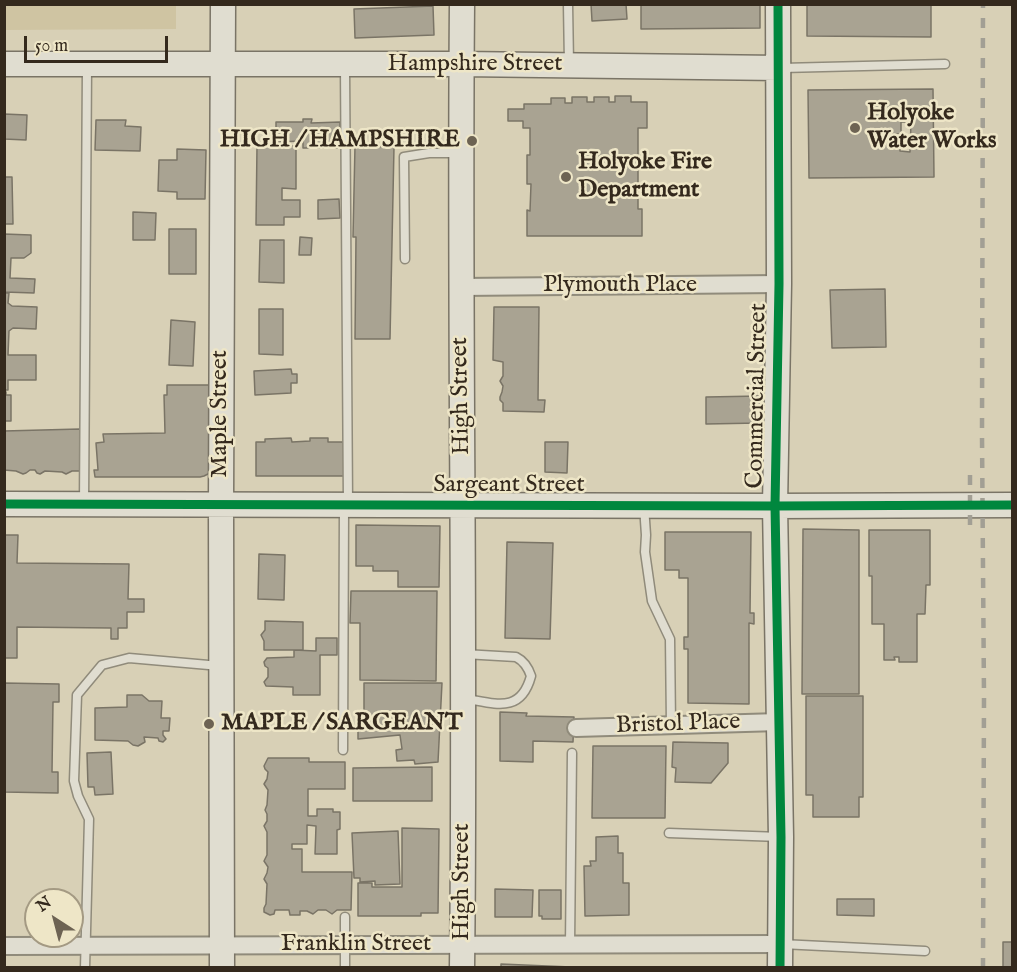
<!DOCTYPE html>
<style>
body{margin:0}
#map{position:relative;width:1017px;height:972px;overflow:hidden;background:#d8d0b6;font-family:"IM FELL English",serif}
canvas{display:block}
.frame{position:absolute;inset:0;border:6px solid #34291d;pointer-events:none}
.north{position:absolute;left:24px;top:888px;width:60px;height:60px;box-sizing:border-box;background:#eee6c7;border:2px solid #a49a83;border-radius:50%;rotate:324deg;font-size:16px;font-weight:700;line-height:24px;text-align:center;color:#34291d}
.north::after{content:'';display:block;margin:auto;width:21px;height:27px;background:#6d6353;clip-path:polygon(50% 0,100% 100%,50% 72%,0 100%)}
.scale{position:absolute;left:24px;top:36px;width:144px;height:27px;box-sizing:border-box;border:3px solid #34291d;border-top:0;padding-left:8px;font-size:18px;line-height:21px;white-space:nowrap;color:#34291d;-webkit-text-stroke:4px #eee6c7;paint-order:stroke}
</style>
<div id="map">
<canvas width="1017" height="972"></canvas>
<div class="frame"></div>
<div class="north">N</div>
<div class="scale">50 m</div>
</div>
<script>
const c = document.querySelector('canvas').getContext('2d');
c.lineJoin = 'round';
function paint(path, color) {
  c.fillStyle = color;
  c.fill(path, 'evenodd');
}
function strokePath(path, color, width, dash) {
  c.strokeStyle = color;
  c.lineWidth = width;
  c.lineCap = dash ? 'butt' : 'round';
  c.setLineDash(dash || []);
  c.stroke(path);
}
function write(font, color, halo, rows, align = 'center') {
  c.font = font + ' "IM FELL English",serif';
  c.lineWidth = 5;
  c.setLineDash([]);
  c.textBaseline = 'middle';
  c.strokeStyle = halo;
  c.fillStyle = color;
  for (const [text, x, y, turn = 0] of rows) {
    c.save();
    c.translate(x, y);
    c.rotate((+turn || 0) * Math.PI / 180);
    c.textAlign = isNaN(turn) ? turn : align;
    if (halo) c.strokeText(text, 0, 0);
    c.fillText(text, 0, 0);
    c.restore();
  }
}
paint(new Path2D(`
 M4 5H176V29L5 30Z`), '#cfc4a2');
const building = new Path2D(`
 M591 4H626L627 19 592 21Z
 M641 4H760V28L641 29Z
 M807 4H931V37L807 36Z
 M433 6 434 35 355 38 354 9Z
 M933 89 934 177 809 178 808 90ZM901 122H911L910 152 900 151V140H892L893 134H901Z
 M615 96H631V102H647V128H638V209H642V236H527V210L530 211 531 184H527V155H530V128H523V121H508V109H524V104H551V98H565V103H572V97H587V102H594V97H609V102H615Z
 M4 114 27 115 26 140 4 139Z
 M303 119H312L311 123 340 122V148H303V141L276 142V122H303Z
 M96 120H126L125 126 141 127 140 151 95 150Z
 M257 146H296V189L282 188V200H300V217H284V225H256Z
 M355 146 394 147 390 339H355L356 237H353Z
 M177 149 206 150 205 199H177V192L158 191 159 160H177Z
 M4 177H12L13 224H4Z
 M339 199 340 218 318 219V200Z
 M133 212 156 213 155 240H133Z
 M169 229H196V274H169Z
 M4 234 31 235V253L24 258H11L10 278 35 279 34 293 4 292Z
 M300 237 312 238 311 255H299Z
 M260 240H284V283L259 282Z
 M885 289 886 347 832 348 830 290Z
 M4 293H9L8 303 12 306 37 307 36 329 13 328 9 331 8 355H36V380H8V390H4Z
 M494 307H539L538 400H545L544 412 503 411V403L500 400V397L502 392 503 386 500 381 503 376V362L493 360Z
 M259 309H283V355L259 354Z
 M171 320 195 322 193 366 169 365Z
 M291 369 292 374H297V383H291V393L255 395 254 371Z
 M167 385H210L211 468 208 474 204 476 200 477H95L94 470H98L96 443 104 442 103 434 165 433 164 395H167Z
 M4 392H6V395H11V421H4Z
 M760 396 759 423 706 424V397Z
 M80 429V471H72L66 474 62 472 45 471 40 474 37 473 35 470H30L26 473 23 474 16 471 4 470V431Z
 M291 438 292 442 310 441V438H328V442H346V476H256V442H265V439Z
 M545 442H568L567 473 545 472Z
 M356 525 440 526 439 587H398V571H373V566H356Z
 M803 529 859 530V694H802Z
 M869 530H930V585H926L925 614H917V662H899V657H894L895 660H884V624H872V576H869Z
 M665 532H751L750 613H754V624L749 623V704L688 703V649H684V637H688V578H679V570H665Z
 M4 535H18L17 563 129 564 128 599H144V612H127V628H118V639H111V628L17 627V658H4Z
 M507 542 553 543 550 639 505 638Z
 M259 554 285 555 284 600 258 599Z
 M351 591H437L436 681 360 680V623H350Z
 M265 621 303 622V650H264V641L261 635 265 630Z
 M316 638H337V655H320V695H293V687L266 686 264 682 268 677V668L265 666 264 662 267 658 294 657V650L316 651Z
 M4 683 59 684V702H53L52 772H58V793L4 792Z
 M364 683H442L438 762 415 764 414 760 397 761 396 750 402 749 400 735 358 739V713H364Z
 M127 695H142L149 701H162L161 718H170L169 731H163V735L166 739 163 742 159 741 158 738 144 737 145 742 138 746 133 745 128 741 95 740V708L127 707Z
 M806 696H863V797H859V817H813V795H806Z
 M500 712 527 713 526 716 574 717 573 742 533 741V762L500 761Z
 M673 742 728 743V763L711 783 675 782 676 768 672 767Z
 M593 746H666L665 818H592Z
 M111 752 113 794 95 795 94 787H88L87 753Z
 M268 758H309V762H345V789H308V816H317V809H333V812H340V829L337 830V854H315L316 826 307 825V844H292V849H302V872H352L351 910H337L332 914 326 910H318L313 914 307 911H300V915H290L289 910H275L274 914 270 915 264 912V908L266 904 267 884 264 879 267 873 268 867 264 861 267 855V832L264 826 267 821V814L265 810 267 805 268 790 264 784 267 779 268 772 265 769 264 766Z
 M432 767V801H353V768Z
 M402 828 439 829 438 913H421V916H358V883H372V887H402Z
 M398 831 400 884 375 885V881L360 882V878H354L352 833Z
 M618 836V853H623V883H629V915L585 916 584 866H591L590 861H596V837Z
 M495 889 533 890 532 917H495Z
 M539 890H561V919H542V916H539Z
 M837 899H874V916L837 915Z
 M1003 942H1012V968H1003Z
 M501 964 571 967V968H501Z`);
paint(building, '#a9a392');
strokePath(building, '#7a7466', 1.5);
const lane = new Path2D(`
 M568 4 569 64
 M345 67 348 504
 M782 68 945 64
 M405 259 404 157 429 153H458
 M84 503 87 66
 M644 506 646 535 645 552 652 601 670 639 671 725
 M464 654 516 657C524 661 528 667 531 676 521 713 497 704 467 699
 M343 750 344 508
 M669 833 780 837
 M345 917V968
 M781 944 925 951
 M570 945 572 753
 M85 968 89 819 78 796 74 781 77 695 102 665 129 658 220 666`);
const street = new Path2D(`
 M461 287 779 284
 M576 728 779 722
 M4 946C263 945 522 945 780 944`);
const secondary = new Path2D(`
 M462 4C459 325 466 646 462 968
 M778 4 779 284 775 506 781 837 780 968
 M4 64H462L779 68
 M4 504 775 506 1012 505
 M222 968 221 505 223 4`);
strokePath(lane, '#908b7b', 11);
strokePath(street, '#908b7b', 20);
strokePath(secondary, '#7a7466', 27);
strokePath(lane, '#e0ddd0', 8);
strokePath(street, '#e0ddd0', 16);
strokePath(secondary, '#e0ddd0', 24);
strokePath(new Path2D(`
 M970 475V535
 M983 968 984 697 982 435 983 4`), '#a29f94', 4.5, [10, 10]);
strokePath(new Path2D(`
 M778 4 779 284 775 506 781 837 780 968
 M4 504 775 506 1012 505`), '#00873e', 9);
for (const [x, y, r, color] of [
 [855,128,6,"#6d6353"],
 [472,141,6,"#6d6353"],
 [566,177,6,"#6d6353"],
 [209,724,6,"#6d6353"]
]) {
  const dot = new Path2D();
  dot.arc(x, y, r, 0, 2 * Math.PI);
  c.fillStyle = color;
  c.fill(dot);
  strokePath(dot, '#eee6c7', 2);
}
write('24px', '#34291d', '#eee6c7', [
 ["Hampshire Street",475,65],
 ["Plymouth Place",620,286],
 ["High Street",462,396,-91],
 ["Commercial Street",758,396,-89],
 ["Maple Street",221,414,-90],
 ["Sargeant Street",509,486],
 ["Bristol Place",678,725,-2],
 ["High Street",463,882,-90],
 ["Franklin Street",356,945]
]);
write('bold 24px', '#34291d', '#eee6c7', [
 ["Holyoke",867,114],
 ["Water Works",867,142],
 ["HIGH / HAMPSHIRE",460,141,"right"],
 ["Holyoke Fire",578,163],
 ["Department",578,191],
 ["MAPLE / SARGEANT",221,724]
], 'left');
</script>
